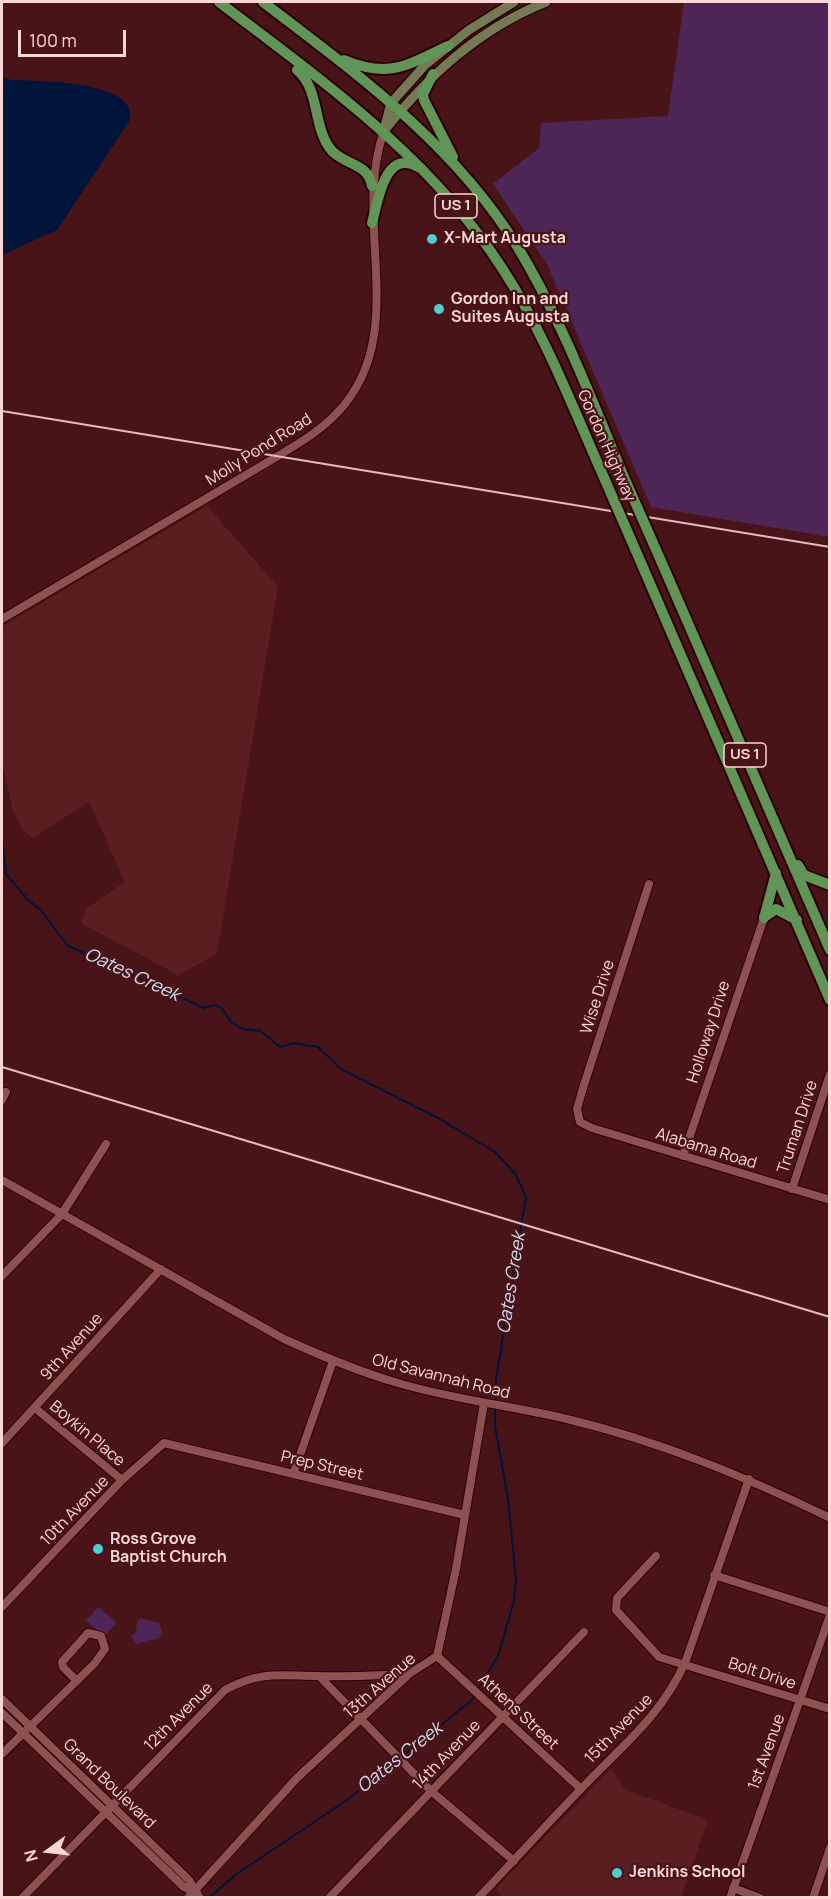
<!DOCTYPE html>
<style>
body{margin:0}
#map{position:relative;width:831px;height:1899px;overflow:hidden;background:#491417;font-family:Manrope,sans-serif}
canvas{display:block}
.frame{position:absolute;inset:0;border:3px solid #fad6d5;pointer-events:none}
.north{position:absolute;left:18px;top:1821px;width:60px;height:60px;-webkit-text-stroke:4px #491417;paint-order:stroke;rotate:255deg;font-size:16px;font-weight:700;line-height:24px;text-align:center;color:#fad6d5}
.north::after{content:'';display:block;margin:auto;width:21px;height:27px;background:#fad6d5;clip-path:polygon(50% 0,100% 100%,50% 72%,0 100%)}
.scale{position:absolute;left:18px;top:30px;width:108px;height:27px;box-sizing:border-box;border:3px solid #fad6d5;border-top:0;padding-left:8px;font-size:18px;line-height:21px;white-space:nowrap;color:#fad6d5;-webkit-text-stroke:4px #491417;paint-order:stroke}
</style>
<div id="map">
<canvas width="831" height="1899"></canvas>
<div class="frame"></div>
<div class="north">N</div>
<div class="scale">100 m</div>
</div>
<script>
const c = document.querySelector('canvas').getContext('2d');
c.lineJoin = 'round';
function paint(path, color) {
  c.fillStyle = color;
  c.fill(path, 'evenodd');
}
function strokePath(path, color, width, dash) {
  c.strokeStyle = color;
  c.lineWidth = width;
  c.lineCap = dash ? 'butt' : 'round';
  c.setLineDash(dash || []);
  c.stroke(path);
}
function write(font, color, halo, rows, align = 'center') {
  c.font = font + ' Manrope,sans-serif';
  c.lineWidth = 4.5;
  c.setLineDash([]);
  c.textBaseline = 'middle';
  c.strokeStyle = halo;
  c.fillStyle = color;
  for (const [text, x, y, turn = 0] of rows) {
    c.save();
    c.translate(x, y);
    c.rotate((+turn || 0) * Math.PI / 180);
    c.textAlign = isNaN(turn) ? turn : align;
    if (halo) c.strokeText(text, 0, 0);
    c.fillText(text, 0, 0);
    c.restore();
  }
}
paint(new Path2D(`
 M207 506 278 587 217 954 178 975 81 923 87 908 125 882 89 802 33 838 23 831 13 811 2 762V626Z
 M611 1769 626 1790 708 1820 681 1897H502L496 1888Z`), '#5a1e21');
paint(new Path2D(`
 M684 2H829V537L651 507 547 264 493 184 539 148 541 123 668 116Z
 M98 1607 117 1622 105 1636 86 1621Z
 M141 1618 159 1623 162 1633 159 1638 137 1644 131 1637 136 1631 137 1622Z`), '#4d2556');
paint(new Path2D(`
 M2 76 11 80C37 81 138 80 130 120L57 230 2 255Z`), '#01143a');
strokePath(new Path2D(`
 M2 839 6 874 28 900 41 910 67 945 204 1008 215 1005 222 1008 231 1022 243 1029 261 1031 280 1047 294 1043 318 1047 341 1069 438 1118 495 1152 516 1175 526 1197 496 1379V1402
 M209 1898 235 1875 347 1800 471 1701 498 1656 514 1601 516 1580 508 1499 495 1426V1407`), '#01143a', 2);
const minor = new Path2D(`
 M2 619 278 456C299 443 320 431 337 413 412 335 351 223 384 131
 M649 884 583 1088 577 1109 580 1122 592 1128 830 1200
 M2 1100 6 1092
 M683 1156 764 918
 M2 1180 284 1339C322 1356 359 1372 398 1383 455 1400 514 1406 571 1420 662 1442 746 1477 830 1518
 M792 1189 830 1074
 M2 1276 62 1214 106 1144
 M35 1408 122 1480
 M2 1443 161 1269
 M294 1472 333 1361
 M656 1556 617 1598 616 1610 659 1657 830 1709
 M714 1575 830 1612
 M2 1607 122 1480 164 1443 465 1515
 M437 1656 581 1789
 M319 1676 431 1791 514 1861
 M2 1699 189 1880 200 1898
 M2 1713 184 1887 194 1892
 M2 1754 94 1664 105 1649 101 1636 88 1633 62 1662 63 1667 77 1681
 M733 1888 760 1898
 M22 1898 225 1690C260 1670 282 1676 320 1676 350 1677 379 1675 409 1674
 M188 1898 297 1778 409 1674 437 1656 456 1569 484 1403
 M329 1898 584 1632
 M478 1898C513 1862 546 1825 580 1790 621 1746 659 1719 685 1663L749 1479
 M730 1898 830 1615
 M813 1898 830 1848`);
const major = new Path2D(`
 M385 126 391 103 425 65 469 30 514 2
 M384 131C429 75 479 29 546 2`);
const highway = new Path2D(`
 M219 2C322 81 430 156 502 268 545 334 573 408 605 480
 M263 2C357 74 453 143 517 246 562 320 593 404 627 484
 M344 60C390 79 407 65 448 46
 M297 70C321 90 312 128 332 151 347 166 368 163 372 186
 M433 74 423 94 424 100 453 157
 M372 223C378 201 385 146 420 168
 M661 561 830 950
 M642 565 830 1000
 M798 865 804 875 830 885
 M764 917 776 909 797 920
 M764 918 776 873`);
strokePath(minor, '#2c0003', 10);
strokePath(major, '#2c0003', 12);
strokePath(highway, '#2c0003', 14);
strokePath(minor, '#8d5151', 8);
strokePath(major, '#737a55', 9);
strokePath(highway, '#619557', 10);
strokePath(new Path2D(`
 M2 411 830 547
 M2 1067 830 1317`), '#e2bcbc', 2);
const highwayBridge = new Path2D(`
 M605 480 642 565
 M627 484 661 561`);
strokePath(highwayBridge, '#2c0003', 14, []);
strokePath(highwayBridge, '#619557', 10);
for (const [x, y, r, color] of [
 [432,239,6,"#51ccd3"],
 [439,309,6,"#51ccd3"],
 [98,1549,6,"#51ccd3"],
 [617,1873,6,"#51ccd3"]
]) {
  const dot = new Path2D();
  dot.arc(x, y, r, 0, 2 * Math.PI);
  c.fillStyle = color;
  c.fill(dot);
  strokePath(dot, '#491417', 2);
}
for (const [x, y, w] of [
 [456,206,42],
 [745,755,42]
]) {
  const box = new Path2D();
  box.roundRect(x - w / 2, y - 12, w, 24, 4.5);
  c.fillStyle = '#491417';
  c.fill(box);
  strokePath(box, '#fad6d5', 1.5);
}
write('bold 15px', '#fad6d5', null, [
 ["US 1",456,206],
 ["US 1",745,755]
]);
write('bold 16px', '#fad6d5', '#491417', [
 ["X-Mart Augusta",444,239],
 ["Gordon Inn and",451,300],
 ["Suites Augusta",451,318],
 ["Ross Grove",110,1540],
 ["Baptist Church",110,1558],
 ["Jenkins School",629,1873]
], 'left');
write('16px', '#fad6d5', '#491417', [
 ["Gordon Highway",606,446,66],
 ["Molly Pond Road",259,450,-32],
 ["Wise Drive",598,997,-72],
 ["Holloway Drive",709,1032,-72],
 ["Truman Drive",798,1127,-72],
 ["Alabama Road",706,1149,17],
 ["9th Avenue",72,1347,-48],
 ["Old Savannah Road",441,1377,14],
 ["Boykin Place",87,1434,40],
 ["Prep Street",322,1466,13],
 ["10th Avenue",75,1511,-46],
 ["Bolt Drive",762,1674,18],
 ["13th Avenue",380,1686,-41],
 ["Athens Street",518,1712,43],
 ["12th Avenue",179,1717,-45],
 ["15th Avenue",619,1729,-46],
 ["1st Avenue",767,1752,-70],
 ["14th Avenue",447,1755,-46],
 ["Grand Boulevard",109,1784,44]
]);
write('italic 18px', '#d0ddf3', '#491417', [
 ["Oates Creek",132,975,25],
 ["Oates Creek",512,1283,-81],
 ["Oates Creek",400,1758,-38]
]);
</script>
